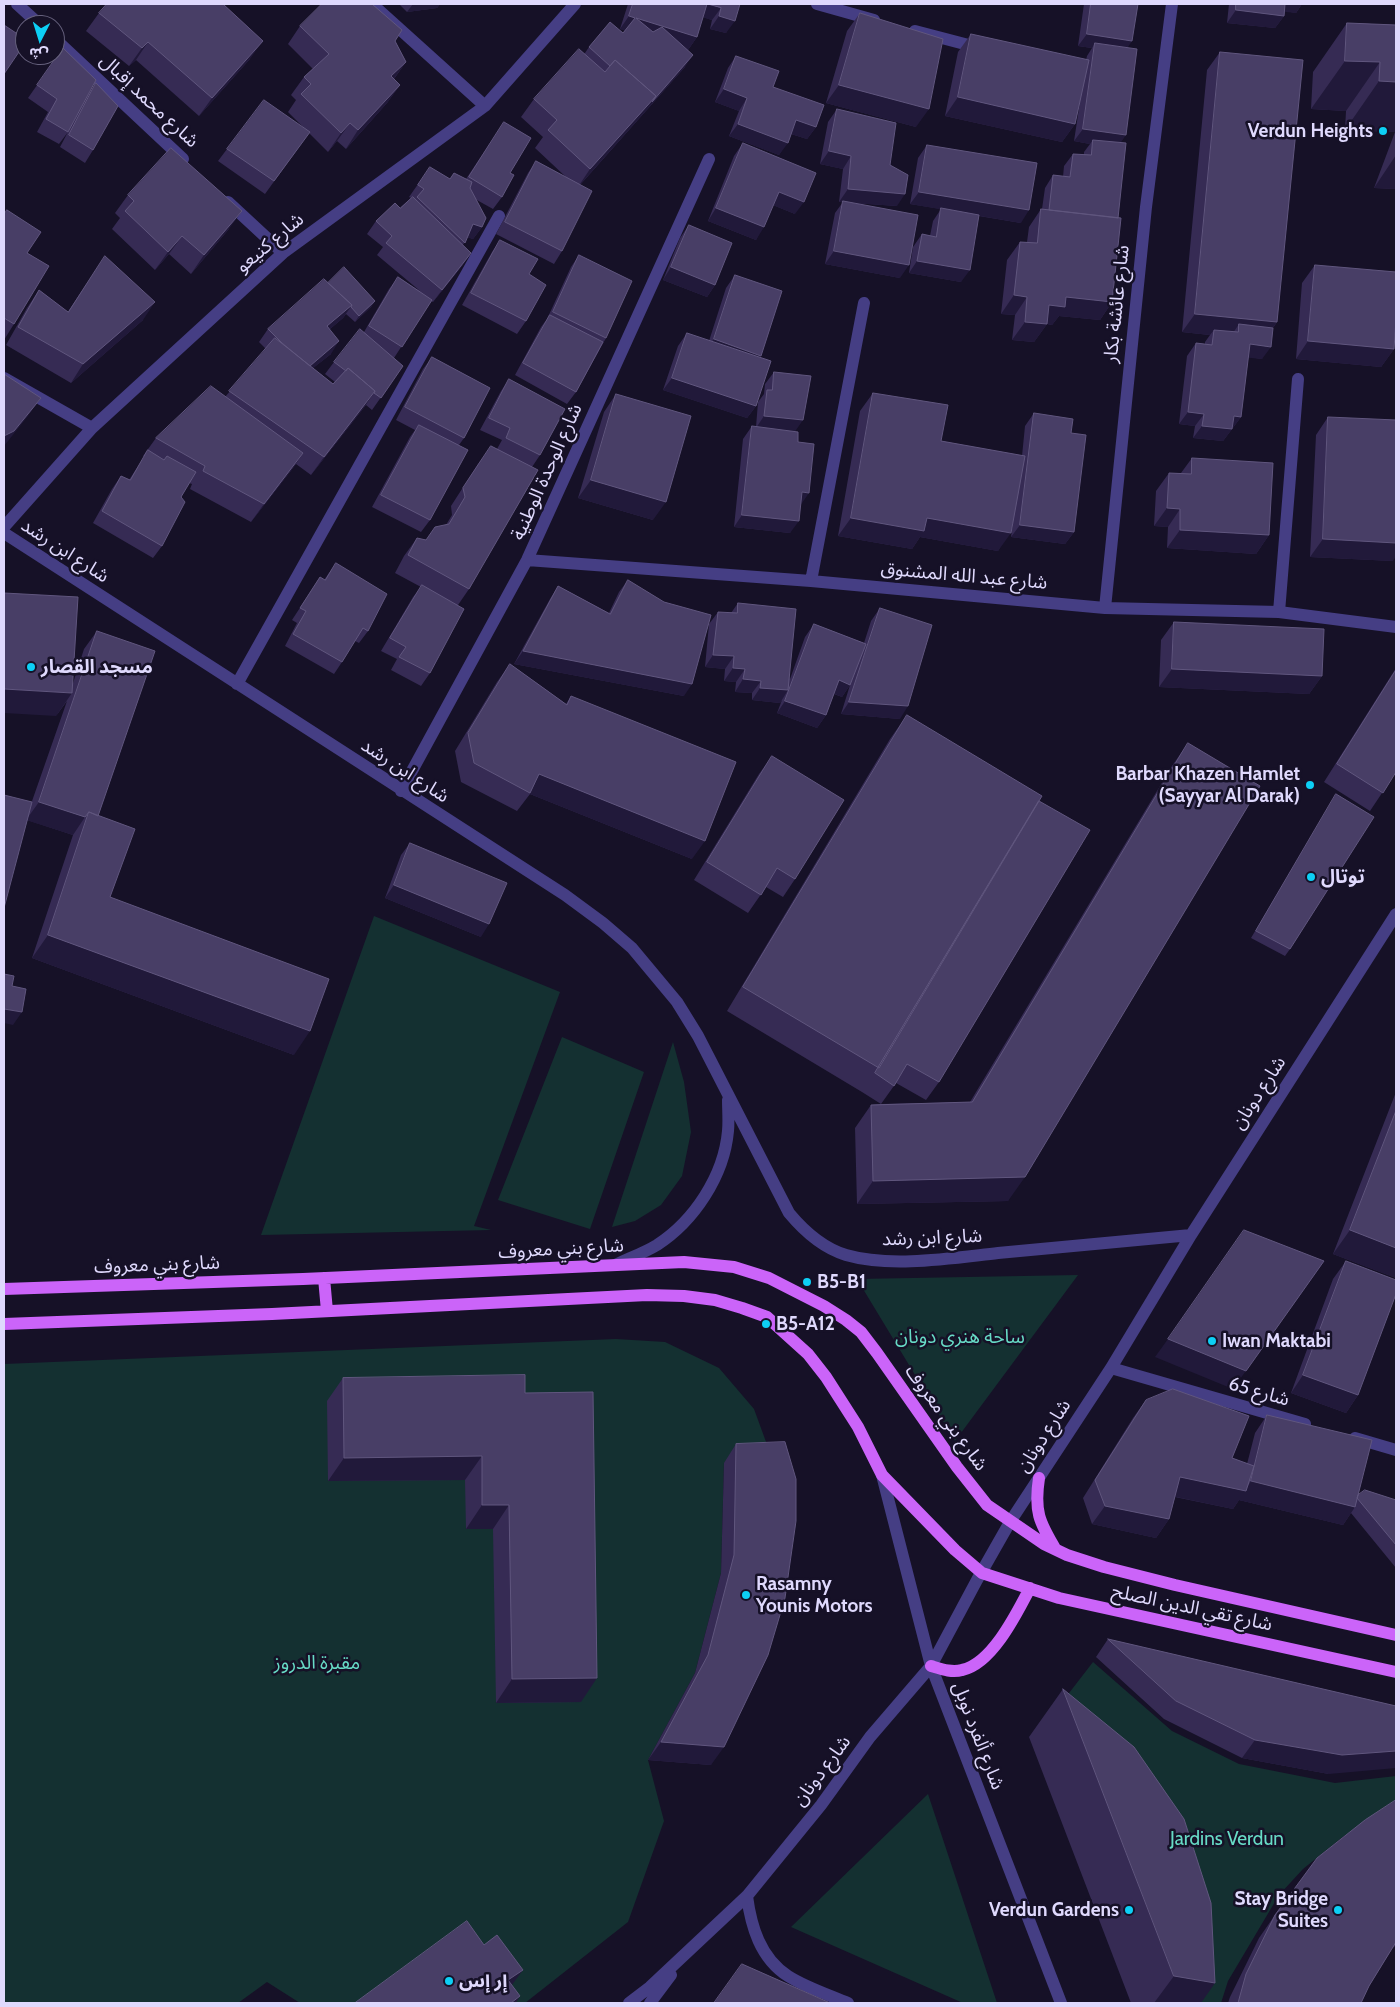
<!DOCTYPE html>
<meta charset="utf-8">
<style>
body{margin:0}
#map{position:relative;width:1400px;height:2007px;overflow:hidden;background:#161127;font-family:Cabin,"Noto Sans Arabic",sans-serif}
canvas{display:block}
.frame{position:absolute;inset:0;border:5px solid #dfd9fd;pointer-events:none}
.north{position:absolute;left:15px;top:15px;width:50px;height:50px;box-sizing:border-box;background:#161127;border:1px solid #66617d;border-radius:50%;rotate:185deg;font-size:14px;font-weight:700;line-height:20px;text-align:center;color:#dfd9fd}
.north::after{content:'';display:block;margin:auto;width:18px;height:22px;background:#0dcff5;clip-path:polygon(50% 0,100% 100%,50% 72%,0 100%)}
</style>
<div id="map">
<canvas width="1400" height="2007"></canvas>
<div class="frame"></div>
<div class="north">ش</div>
</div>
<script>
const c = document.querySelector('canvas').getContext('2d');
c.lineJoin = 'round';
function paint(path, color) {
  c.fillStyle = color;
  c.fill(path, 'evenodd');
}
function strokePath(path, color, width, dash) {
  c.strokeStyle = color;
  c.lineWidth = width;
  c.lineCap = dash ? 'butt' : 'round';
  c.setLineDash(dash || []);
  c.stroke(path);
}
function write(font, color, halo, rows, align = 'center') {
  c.font = font + ' Cabin,"Noto Sans Arabic",sans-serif';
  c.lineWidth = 5;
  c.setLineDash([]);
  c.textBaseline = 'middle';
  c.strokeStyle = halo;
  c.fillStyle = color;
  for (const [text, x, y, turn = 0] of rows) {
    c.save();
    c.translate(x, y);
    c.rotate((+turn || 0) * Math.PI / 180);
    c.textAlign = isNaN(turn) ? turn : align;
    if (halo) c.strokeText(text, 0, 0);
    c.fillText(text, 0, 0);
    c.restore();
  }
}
paint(new Path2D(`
 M374 916 560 992 474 1226 491 1230 261 1235Z
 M562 1037 644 1072 590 1229 498 1200Z
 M673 1042 684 1082 691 1132 682 1176 661 1205 635 1221 612 1227Z
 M1078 1275 955 1441 857 1279Z
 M616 1339 665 1342 719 1368 754 1409 773 1461 724 1463 721 1573 695 1673 648 1760 664 1821 628 1922 525 2003H300L267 1982 238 2003H4V1364Z
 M1093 1662 1172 1731 1239 1764 1335 1783 1396 1776V1805L1344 1836 1303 1869 1279 1895 1228 1981 1221 2003H1201L1181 1936 1039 1732Z
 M928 1794 997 2003H963L791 1927Z`), '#143031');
strokePath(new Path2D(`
 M17 4 40 25
 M372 4 485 106
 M817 4 874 20
 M915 31 980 48
 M55 39 183 159
 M228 202 283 253
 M4 378 92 428
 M4 527 92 428 283 253 485 106 575 4
 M4 533 565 895 603 923 632 948 677 1002 698 1036 789 1213C804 1231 823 1248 846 1255 891 1268 952 1258 998 1253 1062 1247 1126 1241 1191 1235
 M527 560 811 581 1105 608 1279 612 1396 627
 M811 581 864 303
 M1105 608 1146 207 1172 4
 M1279 612 1298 379
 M237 684 499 216
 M401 791 527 560 709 159
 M615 1265C629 1258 644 1253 657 1245 694 1221 724 1176 728 1131 729 1121 728 1110 728 1100
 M1111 1368 1305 1424
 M1355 1438 1396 1450
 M882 1475 931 1666 1061 2003
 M747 1896C751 1926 760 1958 788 1976 805 1987 829 1995 848 2003
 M629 2003 650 1987 747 1896 821 1805 870 1737 931 1666 977 1580 1010 1522 1111 1368 1191 1235 1396 914
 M650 2003 671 1975`), '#453e84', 12);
strokePath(new Path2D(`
 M324 1278 327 1311
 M4 1289 303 1279 684 1262 734 1267 769 1278 824 1306 846 1320 861 1332 877 1353 957 1467 987 1505 1044 1544 1067 1555 1104 1567 1175 1585 1396 1635
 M4 1324 272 1314 647 1295 684 1296 715 1300 742 1308 767 1317 808 1354 826 1377 858 1427 882 1475 955 1550 982 1573 1059 1598 1396 1672
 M1039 1478C1034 1511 1039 1522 1056 1550
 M931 1666C941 1669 952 1673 962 1670 992 1664 1017 1613 1030 1588`), '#cb64f9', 12);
paint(new Path2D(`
 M399 4H440L437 8 407 12Z
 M628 4H740L726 33 710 29 712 20 703 17 697 37 688 50 685 67 580 185 562 251 554 264 496 234 528 173 536 161 567 178 535 148 543 137 521 117 534 99 585 53 589 47 623 33 625 30 620 29Z
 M1084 4H1138L1127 48 1121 142 1118 218 1112 302 1100 320 1059 316 1052 325 1047 324 1034 342 1012 340 1015 315 1001 314 1007 260 1020 242H1027L1029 227 1041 209H1042L1045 188 1053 175 1063 177 1064 166 1073 154 1084 155V152L1090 144 1074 141 1080 102 1075 124 1062 142 945 116 958 52 971 34 1086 60 1087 56 1092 48 1078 46Z
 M1229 4H1302L1296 13 1285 11 1284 16 1275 28 1227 23Z
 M99 13 250 59 199 116 136 60 129 66 86 31Z
 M860 13 916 127 826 103 847 31Z
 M1347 23 1396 25V189L1374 188 1395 132 1345 130 1346 111 1311 109 1313 72Z
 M300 26 395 41 406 62 394 79 400 85 387 103 346 149 337 141 328 152 309 133 265 194 218 161 227 149 305 129 288 112 296 100 291 95 304 77 313 69 288 44Z
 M63 48 68 132 59 144 37 132 48 112 28 98Z
 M1220 52 1277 322 1273 328 1262 359 1248 357 1241 417 1223 441 1193 438 1195 426 1179 424 1187 356 1196 343 1205 344V342L1210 335 1182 332 1207 70Z
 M736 56 773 87 816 127 807 139 791 134 779 155 729 136 739 111 715 102 728 68Z
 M96 83 93 150 85 163 60 147 87 96Z
 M837 109 890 165 897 206 854 203 900 278 825 264 835 213 843 202H839L843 169 820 164 828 122Z
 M504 122 510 173 502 197 493 209 475 199 482 227 473 239 467 237 463 245 471 253 462 266 433 302 431 301 394 358 403 366 372 410 366 405 311 475 296 464 251 522 190 489 192 484 189 483 181 497 162 546 153 558 93 523 112 489 121 476 129 480 144 457 143 456 156 438 225 397 266 349 259 342 268 329 328 283 375 301 371 307 355 322 346 314 343 318 330 329 331 354 313 368 333 384 335 382 325 374 334 362 364 332 389 289 398 277 420 291 377 255 383 247 367 234 376 221 400 208 411 198 409 197 430 167 450 179 454 173 466 179Z
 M743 143 795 214 773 205 756 240 708 221 734 156Z
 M927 145 1021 223 979 216 961 282 909 273 913 247 922 234 930 236 933 221 941 209 910 204 918 158Z
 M128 195 229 229 191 274 169 254 155 270 112 229 120 218 115 213Z
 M4 214 27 253 14 324 4 340Z
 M689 225 715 285 707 297 663 280 680 238Z
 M500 240 529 274 526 321 517 334 462 305 492 252Z
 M579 255 606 338 576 392 567 404 515 375 541 327 547 319 571 267Z
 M105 256 143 320 71 383 6 345 27 308 39 290 68 312Z
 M1315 265 1394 349 1381 367 1296 359 1302 283Z
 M735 275 760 358 756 406 747 418 663 390 678 346 687 333 709 341 726 288Z
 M432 357 464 438 459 445 430 520 421 532 372 507 410 437 415 430 396 420 423 369Z
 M774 372 795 431 798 442 801 505 790 533 734 527 743 439 752 426 756 427 758 402 764 394 765 384Z
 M509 379 540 455 532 467 469 589 458 605 430 673 421 686 391 670 397 659 381 651 413 597 421 587 395 573 404 556 417 538 426 540 446 525 452 515 451 506 478 464 491 446 497 449 502 440 480 430 501 391Z
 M873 393 941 441 1022 456 1025 426 1034 413 1071 433 1074 532 1065 544 1011 537 1013 522 998 551 920 537 912 549 838 536 860 411Z
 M616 394 653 520 578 498 604 412Z
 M1328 417 1393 561 1310 557 1316 435Z
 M1192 458 1269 535 1256 554 1167 548 1168 527 1154 526 1156 491 1169 473H1181Z
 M336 563 368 631 359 643 355 641 342 662 334 674 285 646 297 623 292 620 320 577 324 580Z
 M628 580 684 696 514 664 550 599 558 586 609 613 619 592Z
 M738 603 790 679 805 637 814 624 864 643 871 621 880 608 900 719 841 714 850 685 842 697 834 694 826 715 817 728 777 713 782 700 780 703 752 700V693L735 692 736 682 724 681 725 669 705 667 709 624 718 612 731 613Z
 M1174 622 1322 676 1309 694 1159 687 1161 640Z
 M97 631 98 816 110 897 294 1055 32 958 73 835 27 820 31 804 67 701 56 716 73 683 84 649Z
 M510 664 566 704 571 696 692 859 530 794 517 811 461 782 455 751 497 682Z
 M1396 668V772L1370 811 1324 782Z
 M907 715 1039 801 939 1082 926 1100 896 1083 881 1104 970 1102 1172 766 1188 743 1008 1201 857 1204 855 1128 871 1105 881 1104 862 1092 727 1011 890 739Z
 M772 756 795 879 783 897 766 887 748 913 694 880 759 774Z
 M1336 794 1290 949 1285 956 1251 938Z
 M410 843 481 937 385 898 401 855Z
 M1396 1092V1278L1333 1254Z
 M1346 1261 1358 1395 1346 1413 1291 1393 1333 1279Z
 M343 1378 525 1393 581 1702 496 1703 493 1529H466L465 1480 328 1481 327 1401Z
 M1146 1400 1232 1458 1247 1464 1255 1433 1267 1415 1358 1495 1396 1500V1568L1351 1513 1343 1525 1239 1500 1233 1509 1175 1497 1169 1519 1156 1538 1092 1524 1083 1498 1133 1418Z
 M785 1442 711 1765 648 1760 695 1673 721 1573 724 1463 736 1444Z
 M1108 1639 1329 1774 1242 1758 1164 1719 1096 1657Z
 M1063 1689 1201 2003H1131L1029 1737Z
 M1396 1800V1945L1392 1949 1369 1986 1361 2003H1228L1230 1997 1259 1938 1275 1915Z`), '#362b54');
paint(new Path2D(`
 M413 4H440L437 8 407 12Z
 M707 4 721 8 712 20 698 16Z
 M1282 4H1302L1296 13 1277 11Z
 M1236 10 1284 16 1275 28 1227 23Z
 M629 16 635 18 626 31 620 29Z
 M719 16 735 21 726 33 710 29Z
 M636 18 697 37 688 50 627 31Z
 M1087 34 1132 41 1124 53 1095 43 1092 48 1078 46Z
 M263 41 250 59 199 116 212 98Z
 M148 42 136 60 129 66 142 48Z
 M693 55 685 67 578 187 590 169Z
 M1345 61 1380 62 1346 111 1311 109Z
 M406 62 393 80 391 76Z
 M1379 81 1396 82V131L1395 132 1345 130Z
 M400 85 387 103 346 149 358 130Z
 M839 85 929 109 916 127 826 103Z
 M724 89 747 98 739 111 715 102Z
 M958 97 1075 124 1062 142 945 116Z
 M796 120 816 127 807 139 788 133Z
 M350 123 337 141 328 152 341 133Z
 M738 124 788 143 779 155 729 136Z
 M1083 129 1126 135 1117 148 1093 140 1090 144 1074 141Z
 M829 151 851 156 843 169 820 164Z
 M1396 155V189L1374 188Z
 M848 189 905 194 897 206 839 202Z
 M779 192 804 202 795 214 770 204Z
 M919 192 1029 210 1021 223 910 204Z
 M716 208 764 227 756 240 708 221Z
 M242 211 229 229 191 274 204 255Z
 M473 224 482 227 473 239 464 236Z
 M182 236 169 254 155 270 168 252Z
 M834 251 909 265 900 278 825 264Z
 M471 253 462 266 433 302 442 290Z
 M917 261 970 270 961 282 909 273Z
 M671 267 715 285 707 297 663 280Z
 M1014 295 1027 297 1015 315 1001 314Z
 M1066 297 1112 302 1100 320 1059 316 1052 325 1047 324 1034 342 1012 340 1025 322 1049 305Z
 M375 301 371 307 355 322 359 316Z
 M155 302 143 320 71 383 83 364Z
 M352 305 343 318 318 339 327 326Z
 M1195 314 1277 322 1264 340 1238 332 1239 324 1231 336 1214 330 1210 335 1182 332Z
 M714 339 761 356 752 368 705 352Z
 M339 341 331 354 298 380 307 368Z
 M1308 341 1394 349 1381 367 1296 359Z
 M1250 344 1271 347 1262 359 1241 357Z
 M672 378 756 406 747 418 663 390Z
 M375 391 363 409 311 475 324 457Z
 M41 398 28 416 4 446V436Z
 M1188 412 1204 414 1195 426 1179 424Z
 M764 416 803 420 794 433 756 428Z
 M1234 416 1241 417 1223 441 1193 438 1202 426Z
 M303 453 291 471 251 522 264 504Z
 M591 480 666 502 653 520 578 498Z
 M802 492 809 493 800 506Z
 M1167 508 1180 509 1168 527 1154 526Z
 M742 515 799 521 790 533 734 527Z
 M851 518H927L1011 533 998 551 920 537 912 549 838 536Z
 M1020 525 1074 532 1065 544 1011 537Z
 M1180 530 1269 535 1256 554 1167 548Z
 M1323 539 1396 543V556L1393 561 1310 557Z
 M523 651 692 684 684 696 514 664Z
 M713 655 734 656 725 669 705 667Z
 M733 668 745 669 736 682 724 681Z
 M1172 669 1322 676 1309 694 1159 687Z
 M743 679 761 681 752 693 735 692Z
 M839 680 850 685 842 697 830 692Z
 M760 688 788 690 780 703 752 700Z
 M4 689 72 693 56 716 4 713Z
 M785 701 826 715 817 728 777 713Z
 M849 702 908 706 900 719 841 714Z
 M539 774 705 841 692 859 530 794Z
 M39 802 85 817 73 835 26 820Z
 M394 885 489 924 481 937 385 898Z
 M48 935 310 1031 294 1055 32 958Z
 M4 1009 22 1012 13 1025 4 1023Z
 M1025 1177 1008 1201 857 1204 873 1181Z
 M1350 1230 1396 1248V1278L1333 1254Z
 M1324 1261 1233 1389 1155 1357 1168 1339Z
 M1303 1375 1358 1395 1346 1413 1291 1393Z
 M482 1456 465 1480 328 1481 344 1458Z
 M1180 1477 1245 1491 1251 1481 1355 1507 1343 1525 1239 1500 1233 1509 1167 1495Z
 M482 1505H509L493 1529H466Z
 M1105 1506 1169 1519 1156 1538 1092 1524Z
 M597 1678 581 1702 496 1703 512 1679Z
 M1255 1740 1396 1751V1768L1329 1774 1242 1758Z
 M661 1742 724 1747 711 1765 648 1760Z
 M523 1970 506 1993 508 1980Z
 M1174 1976 1215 1983 1201 2003H1154Z
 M520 1996 516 2003H511Z`), '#21193a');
const building = new Path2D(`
 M107 4H223L263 41 212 98 148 42 142 48 99 13Z
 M322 4H372L402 30 395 41 406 62 391 76 400 85 358 130 350 123 341 133 301 94 311 84 304 77 329 54 300 26Z
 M633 4H707L697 37 636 18 653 32 662 27 693 55 652 102 656 96 615 60 610 66 589 47 610 22 623 33 635 18 629 16Z
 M708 4H740L735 21 719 16 721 8Z
 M1091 4H1138L1132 41 1087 34Z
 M1236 4H1285L1284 16 1236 10Z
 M860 13 943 39 929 109 839 85Z
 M1347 23 1396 25V82L1379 81 1380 62 1345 61Z
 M4 25 25 39V43L4 74Z
 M971 34 1089 60 1075 124 958 97Z
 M1095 43 1137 49 1126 135 1083 129Z
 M63 48 96 80 68 132 46 119 57 99 37 85Z
 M579 49 605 72 615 60 656 96 590 169 548 130 557 120 534 99Z
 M1220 52 1303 60 1277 322 1195 314Z
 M736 56 779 71 773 87 824 105 816 127 796 120 788 143 738 124 747 98 724 89Z
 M96 83 118 106 93 150 69 135Z
 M264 100 310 132 274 181 227 149Z
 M837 109 896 123 890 165 908 175 905 194 848 189 851 156 829 151Z
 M504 122 531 138 510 173 514 175 502 197 469 177Z
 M1093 140 1126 143 1118 218 1049 210 1053 175 1070 177 1073 154 1091 155Z
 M743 143 816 173 804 202 779 192 764 227 716 208Z
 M927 145 1037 163 1029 210 919 192Z
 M171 148 242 211 204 255 182 236 168 252 125 211 134 201 128 195Z
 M536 161 592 191 562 251 505 222Z
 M430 167 450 179 454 173 472 182 470 188 486 218 482 227 473 224 465 243 417 197 424 189 418 185Z
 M413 197 471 253 442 290 386 243 392 236 376 221 395 203 400 208Z
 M843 201 918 215 909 265 834 251Z
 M941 208 979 215 970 270 917 261 922 234 936 237Z
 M1041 209 1121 218 1112 302 1066 297 1065 307 1049 305 1047 324 1025 322 1027 297 1014 295 1020 242 1037 243Z
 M7 210 41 232 27 253 49 266 14 324 4 318V215Z
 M689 225 732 243 715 285 671 267Z
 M500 240 538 259 529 274 546 285 526 321 471 293Z
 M579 255 632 281 606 338 553 312Z
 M105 256 155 302 83 364 18 327 39 290 68 312Z
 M1315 265 1396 272V320L1394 349 1308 341Z
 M344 267 375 301 359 316 351 307 352 305 328 283Z
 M735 275 782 291 761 356 714 339Z
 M398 277 432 300 402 347 369 326Z
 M324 279 352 305 327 326 339 341 310 366 282 343 268 329Z
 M550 315 603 342 576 392 523 363Z
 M1239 324 1273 328 1271 347 1250 344 1241 417 1234 416 1232 429 1202 426 1204 414 1188 412 1196 343 1212 345 1214 330 1238 332Z
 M360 329 403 366 381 398 374 393 375 391 348 368 346 371 334 362Z
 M687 333 771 361 756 406 672 378Z
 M275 338 333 384 348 368 375 391 324 457 229 391Z
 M432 357 490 388 464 438 405 407Z
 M774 372 811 376 803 420 764 416 767 390H772Z
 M4 374 41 398 14 431 4 436Z
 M509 379 565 409 540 455 506 438 510 428 489 418Z
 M211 386 303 453 264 504 203 471 205 466 156 438Z
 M873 393 948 405 941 441 1025 456 1011 533 927 518 924 531 851 518Z
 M616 394 691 416 666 502 591 480Z
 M1034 413 1073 419 1071 433 1086 435 1074 532 1020 525Z
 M1328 417 1396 420V543L1323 539Z
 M419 425 468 450 430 520 381 495Z
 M752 426 798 432V442L814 444 809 493 802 492 799 521 742 515Z
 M491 446 538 470 469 589 408 555 417 538 426 540 435 527 449 524 465 497 463 488Z
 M148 450 164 460 167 456 196 472 181 497 185 502 162 546 102 511 121 476 130 480Z
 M1192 458 1273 463 1269 535 1180 530V509L1167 508 1169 473 1191 474Z
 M336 563 387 594 368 631 363 628 342 662 293 634 306 611 300 608 320 577 325 580Z
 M628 580 664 602 711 615 692 684 523 651 558 586 610 614Z
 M422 585 464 609 430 673 399 657 406 647 390 638Z
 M4 593 78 597 72 693 4 689Z
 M738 603 796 609 788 690 760 688 761 681 743 679 745 669 733 668 734 656 713 655 718 612 737 613Z
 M880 608 932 625 908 706 849 702Z
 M1174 622 1324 629 1322 676 1172 669Z
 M814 624 866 644 850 685 839 680 826 715 785 701Z
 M97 631 155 651 98 816 89 812 85 817 39 802Z
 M510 664 567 705 571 696 736 762 705 841 539 774 530 793 474 763 468 733Z
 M1396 670V772L1383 793 1337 764Z
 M907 715 1042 796 879 1068 743 987Z
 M1188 743 1260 786 1025 1177 873 1181 871 1105 972 1102Z
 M772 756 844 800 795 879 777 868 761 895 707 862Z
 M1336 794 1374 817 1290 949 1256 931Z
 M4 795 32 802 4 908Z
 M1039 801 1090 830 939 1082 907 1064 894 1086 875 1073Z
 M89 812 135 829 110 897 329 979 310 1031 48 935Z
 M410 843 507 883 489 924 394 885Z
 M4 974 14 976 12 986 26 989 22 1012 4 1009Z
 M1396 1111V1248L1350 1230Z
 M1244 1230 1324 1261 1246 1371 1168 1339Z
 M1346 1261 1396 1280V1294L1358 1395 1303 1375Z
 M525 1375V1393L593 1392 597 1678 512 1679 509 1505H482V1456L344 1458 343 1378Z
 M1173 1389 1249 1416 1232 1458 1254 1466 1246 1491 1180 1477 1169 1519 1105 1506 1095 1480 1146 1400Z
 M1267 1415 1372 1440 1355 1507 1251 1481Z
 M785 1442 796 1479V1521L785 1598 768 1655 724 1747 661 1742 708 1655 734 1555 736 1444Z
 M1365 1490 1396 1500V1545L1357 1498 1358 1495Z
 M1108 1639 1396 1706V1751L1342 1755 1255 1740 1176 1701Z
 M1063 1689 1134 1747 1184 1819 1211 1903 1215 1983 1174 1976Z
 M1396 1800V1942L1369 1986 1361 2003H1238L1246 1974 1275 1915 1317 1858 1365 1820Z
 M467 1921 484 1945 497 1935 523 1970 508 1980 520 1996 511 2003H355Z
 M742 1964 828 2002V2003H714Z`);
paint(building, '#483e66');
strokePath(building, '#60567e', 1);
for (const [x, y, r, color] of [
 [1383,131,5,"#0dcff5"],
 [31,667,5,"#0dcff5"],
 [1310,785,5,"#0dcff5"],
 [1311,877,5,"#0dcff5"],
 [807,1282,5,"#0dcff5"],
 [766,1324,5,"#0dcff5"],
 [1212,1341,5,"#0dcff5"],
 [746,1595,5,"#0dcff5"],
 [1129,1910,5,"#0dcff5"],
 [1338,1910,5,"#0dcff5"],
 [449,1981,5,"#0dcff5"]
]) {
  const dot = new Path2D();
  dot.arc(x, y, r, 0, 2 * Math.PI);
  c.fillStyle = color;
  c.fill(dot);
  strokePath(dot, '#161127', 2);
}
write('19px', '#dfd9fd', '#161127', [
 ["شارع محمد إقبال",149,101,43],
 ["شارع كنيعو",270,243,-40],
 ["شارع عائشة بكار",1117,304,-84],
 ["شارع الوحدة الوطنية",547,472,-66],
 ["شارع ابن رشد",65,551,33],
 ["شارع عبد الله المشنوق",964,576,5],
 ["شارع ابن رشد",405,771,33],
 ["شارع دونان",1259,1093,-57],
 ["شارع ابن رشد",932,1238,-2],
 ["شارع بني معروف",561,1249,-3],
 ["شارع بني معروف",157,1265,-2],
 ["شارع 65",1259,1392,16],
 ["شارع بني معروف",946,1418,54],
 ["شارع دونان",1044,1436,-57],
 ["شارع تقي الدين الصلح",1192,1608,12],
 ["شارع ألفرد نوبل",978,1736,69],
 ["شارع دونان",822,1771,-53]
]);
write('bold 19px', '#dfd9fd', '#161127', [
 ["Verdun Heights",1373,131,"right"],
 ["مسجد القصار",41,667],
 ["Barbar Khazen Hamlet",1300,774,"right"],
 ["(Sayyar Al Darak)",1300,796,"right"],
 ["توتال",1321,877],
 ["B5-B1",817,1282],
 ["B5-A12",776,1324],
 ["Iwan Maktabi",1222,1341],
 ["Rasamny",756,1584],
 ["Younis Motors",756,1606],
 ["Stay Bridge",1328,1899,"right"],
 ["Suites",1328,1921,"right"],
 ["Verdun Gardens",1119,1910,"right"],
 ["إر إس",459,1981]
], 'left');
write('19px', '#67dbc6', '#161127', [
 ["ساحة هنري دونان",960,1337],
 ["مقبرة الدروز",317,1663],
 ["Jardins Verdun",1227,1839]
]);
</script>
